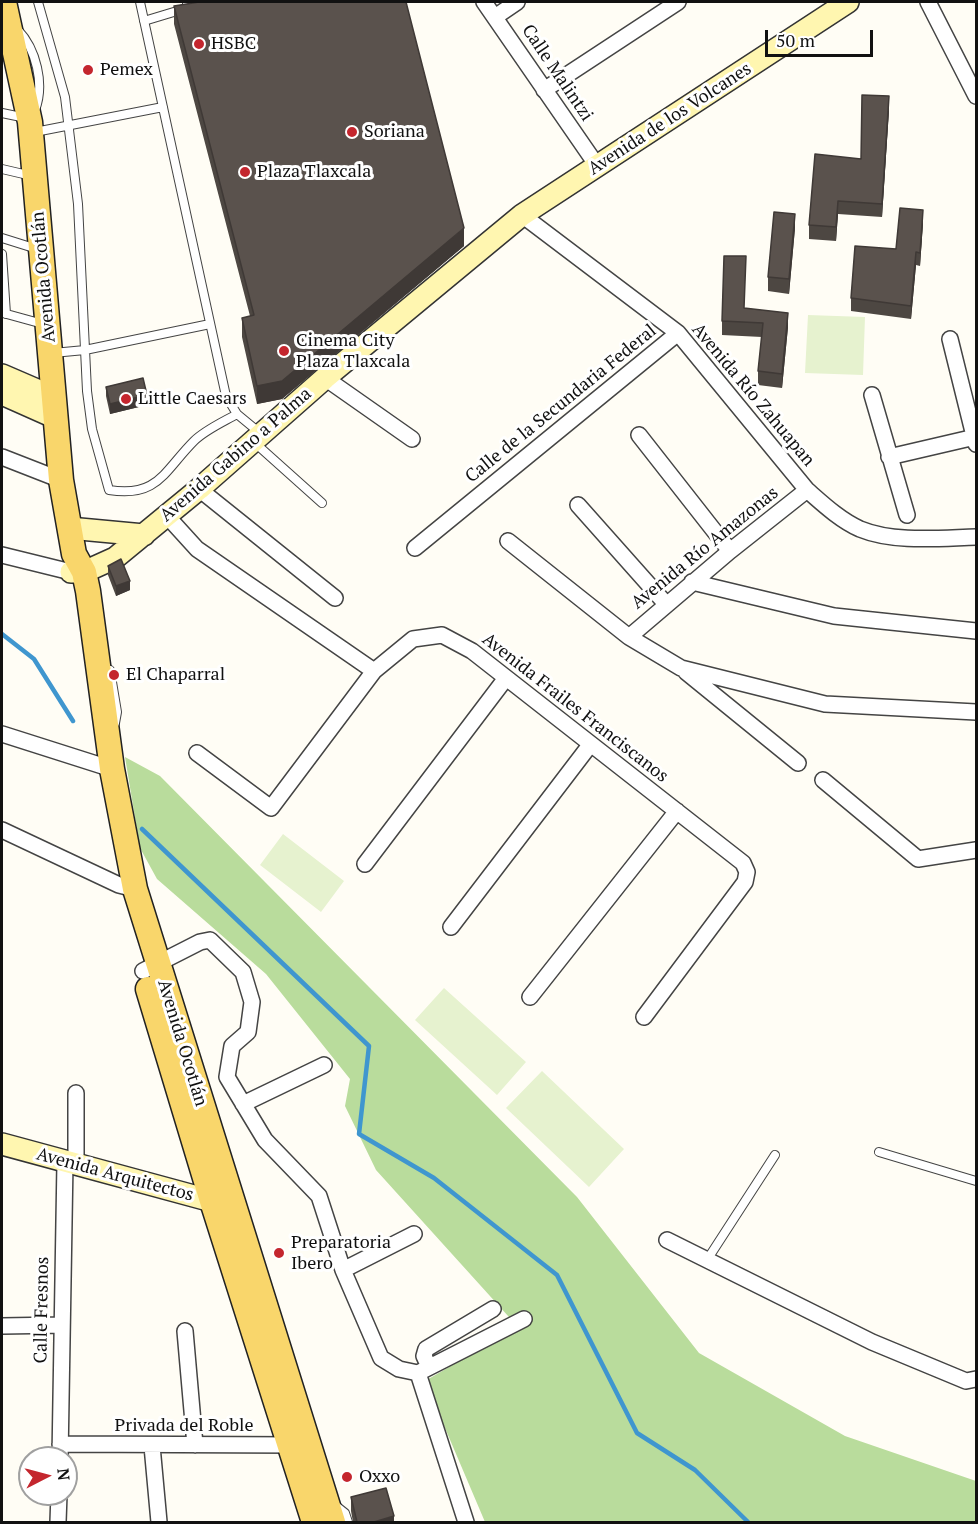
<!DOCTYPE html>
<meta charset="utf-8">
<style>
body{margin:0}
#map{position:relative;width:978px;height:1524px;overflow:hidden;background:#fffdf5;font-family:"PT Serif",serif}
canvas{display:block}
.frame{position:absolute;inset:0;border:3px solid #111;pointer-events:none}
.north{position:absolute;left:18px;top:1446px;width:60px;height:60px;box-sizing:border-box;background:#fff;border:2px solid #a0a0a0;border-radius:50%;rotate:84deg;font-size:16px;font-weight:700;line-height:24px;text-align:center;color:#111}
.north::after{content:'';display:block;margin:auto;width:21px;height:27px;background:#c4262e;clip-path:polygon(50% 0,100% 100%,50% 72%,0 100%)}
.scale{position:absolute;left:765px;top:30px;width:108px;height:27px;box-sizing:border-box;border:3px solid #111;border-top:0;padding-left:8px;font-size:18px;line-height:21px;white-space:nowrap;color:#111;-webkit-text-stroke:4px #fff;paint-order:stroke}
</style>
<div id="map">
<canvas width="978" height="1524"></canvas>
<div class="frame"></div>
<div class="north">N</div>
<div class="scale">50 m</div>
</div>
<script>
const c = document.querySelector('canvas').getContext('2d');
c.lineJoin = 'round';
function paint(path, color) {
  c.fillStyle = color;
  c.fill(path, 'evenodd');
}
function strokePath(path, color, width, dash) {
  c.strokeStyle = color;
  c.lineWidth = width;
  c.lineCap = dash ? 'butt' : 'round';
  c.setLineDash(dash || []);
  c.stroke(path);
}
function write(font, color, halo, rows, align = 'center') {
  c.font = font + ' "PT Serif",serif';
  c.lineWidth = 6;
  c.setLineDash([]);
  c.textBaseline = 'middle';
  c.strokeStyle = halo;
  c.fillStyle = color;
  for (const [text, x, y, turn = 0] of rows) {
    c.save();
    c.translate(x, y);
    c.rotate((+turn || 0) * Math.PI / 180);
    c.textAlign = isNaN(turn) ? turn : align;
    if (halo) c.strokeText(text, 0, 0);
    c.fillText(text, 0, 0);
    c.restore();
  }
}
paint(new Path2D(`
 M125 757 160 776 577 1197 699 1353 845 1436 976 1481V1522H485L425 1381 518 1327 376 1170 345 1106 350 1079 266 974 157 879 140 848Z`), '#b9dc9c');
paint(new Path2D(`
 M808 315 865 317 863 375 805 373Z
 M283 834 344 881 321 912 260 865Z
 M444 988 526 1062 497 1095 415 1020Z
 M542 1071 624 1149 589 1187 506 1108Z`), '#e6f2cf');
strokePath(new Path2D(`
 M2 634 34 659 73 721
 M142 829 369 1046 359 1134 434 1178 557 1275 637 1433 695 1470 748 1522`), '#3f96cf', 4.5);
const lane = new Path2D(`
 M38 2 65 97 78 204 87 391 92 429 109 490C158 498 164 471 194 441 205 430 223 422 237 414
 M140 2 226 396 237 414 260 433
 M144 21 187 8V2
 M18 30C36 49 45 84 35 110
 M2 113 26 118
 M35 132 163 107
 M2 169 32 176
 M2 238 37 249
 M2 254 6 314
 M3 313 43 324
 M53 353 85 350 210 324
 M255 443 322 503
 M110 670 117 712 115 723
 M879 1152 976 1181
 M707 1260 775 1155
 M335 1505 345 1513 348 1522`);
const street = new Path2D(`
 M484 2 598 167
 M928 2 976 96
 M495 17 517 2
 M544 90 678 2
 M522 215 678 333 807 490C823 504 840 520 860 529 894 543 940 538 976 537
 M950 339 976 444
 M325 378 412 439
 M872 395 907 515
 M639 435 730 551
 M2 457 61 480
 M889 457 975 437
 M199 489 335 598
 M578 505 666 604
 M167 516 197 549 374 671
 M508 541 629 637 681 668 825 704 976 712
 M415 548 678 333
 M2 555 71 572
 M692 582 834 616 976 631
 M629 637 730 551 807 490
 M686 672 798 763
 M2 734 112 769
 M197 753 271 808 374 671 413 639 442 635 472 651 743 863 747 872 745 882 644 1017
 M823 780 918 859 976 850
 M2 830 119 885 135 889
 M365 864 506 678
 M451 927 590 745
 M143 971 200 942 210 940 243 972 252 1002 248 1032 232 1046 227 1077 265 1140 319 1196 343 1270
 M530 997 677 811
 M243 1104 324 1065
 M76 1165V1093
 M414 1234 343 1270 381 1358 399 1369 418 1373 524 1319
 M667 1240 872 1342 966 1381 976 1379
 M2 1326 61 1325
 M185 1331 195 1445
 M429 1367 424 1356 426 1349 493 1309
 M418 1373 466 1522
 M60 1444 297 1445
 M152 1446 159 1522
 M60 1458 65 1162
 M58 1522 59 1494`);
const secondary = new Path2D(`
 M2 375 53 397
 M2 394 56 418
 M69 528 144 535
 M71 572H84L115 558 199 489 325 378 522 215 848 2
 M2 1144 212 1201 226 1200`);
const primary = new Path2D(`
 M4 2 30 122 61 480 74 554 84 572 88 591 112 769 135 889 333 1522
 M148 989 212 1201 314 1522`);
strokePath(lane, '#444', 10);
strokePath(street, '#444', 18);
strokePath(secondary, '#333', 24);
strokePath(primary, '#222', 27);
strokePath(lane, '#fff', 8);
strokePath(street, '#fff', 15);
strokePath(secondary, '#fff6b0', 21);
strokePath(primary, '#f9d66b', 24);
paint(new Path2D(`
 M174 6 464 246 282 399 257 404 242 337V318L250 316 174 24Z
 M889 110 882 217 838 214 836 241 809 239V225L861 159Z
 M923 223 920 266 916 265 911 319 851 311V298Z
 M795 228 789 294 768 291V277Z
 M745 308 788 327 782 388 758 385V371L762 337 722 335V321Z
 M106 387 147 405 110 414 106 396Z
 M108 566 130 590 116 596 108 575Z
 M351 1497 394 1522H353L351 1511Z`), '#4d4742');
paint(new Path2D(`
 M889 96V110L882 217V204Z
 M838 201V214L836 241V227Z
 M923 210V223L920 266V253Z
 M795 214V228L789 294V279Z
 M464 228V246L282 399 257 404V386Z
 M916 252V265L911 319V306Z
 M788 313V327L782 388V374Z
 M147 395V405L110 414V404Z
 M130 581V590L116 596V586Z
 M394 1516V1522H374Z`), '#3f3936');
const building = new Path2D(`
 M199 2H406L464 228 282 381 257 386 242 318 254 315 174 6Z
 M862 95 889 96 882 204 838 201 836 227 809 225 815 154 861 159Z
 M900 208 923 210 920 253 916 252 911 306 851 298 855 246 896 249Z
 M774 212 795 214 789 279 768 277Z
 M724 256H746L744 308 788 313 782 374 758 371 763 323 722 321Z
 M143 378 147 395 110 404 106 387Z
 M121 559 130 581 116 586 108 566Z
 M386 1488 394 1516 374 1522H357L351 1497Z`);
paint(building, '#5a524d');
strokePath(building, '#3f3936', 1.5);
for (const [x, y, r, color] of [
 [199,44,6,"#c4262e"],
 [88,70,6,"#c4262e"],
 [352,132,6,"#c4262e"],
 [245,172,6,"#c4262e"],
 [284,351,6,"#c4262e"],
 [126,399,6,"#c4262e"],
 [114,675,6,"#c4262e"],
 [279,1253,6,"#c4262e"],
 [347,1477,6,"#c4262e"]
]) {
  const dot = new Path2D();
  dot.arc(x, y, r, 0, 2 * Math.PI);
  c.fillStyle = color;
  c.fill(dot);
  strokePath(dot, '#fff', 2);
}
write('18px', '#111', '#fff', [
 ["HSBC",211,44],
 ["Pemex",100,70],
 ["Soriana",364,132],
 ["Plaza Tlaxcala",257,172],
 ["Cinema City",296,341],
 ["Plaza Tlaxcala",296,362],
 ["Little Caesars",138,399],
 ["El Chaparral",126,675],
 ["Preparatoria",291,1243],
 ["Ibero",291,1264],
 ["Oxxo",359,1477]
], 'left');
write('18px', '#111', '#fff', [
 ["Calle Malintzi",557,73,56],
 ["Avenida de los Volcanes",670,119,-33],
 ["Avenida Ocotlán",44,277,-95],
 ["Avenida Río Zahuapan",753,395,50],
 ["Calle de la Secundaria Federal",561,404,-39],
 ["Avenida Gabino a Palma",236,455,-41],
 ["Avenida Río Amazonas",705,548,-39],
 ["Avenida Frailes Franciscanos",575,708,38],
 ["Avenida Ocotlán",182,1043,73],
 ["Avenida Arquitectos",115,1175,15],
 ["Calle Fresnos",42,1310,-89],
 ["Privada del Roble",184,1426]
]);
</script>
